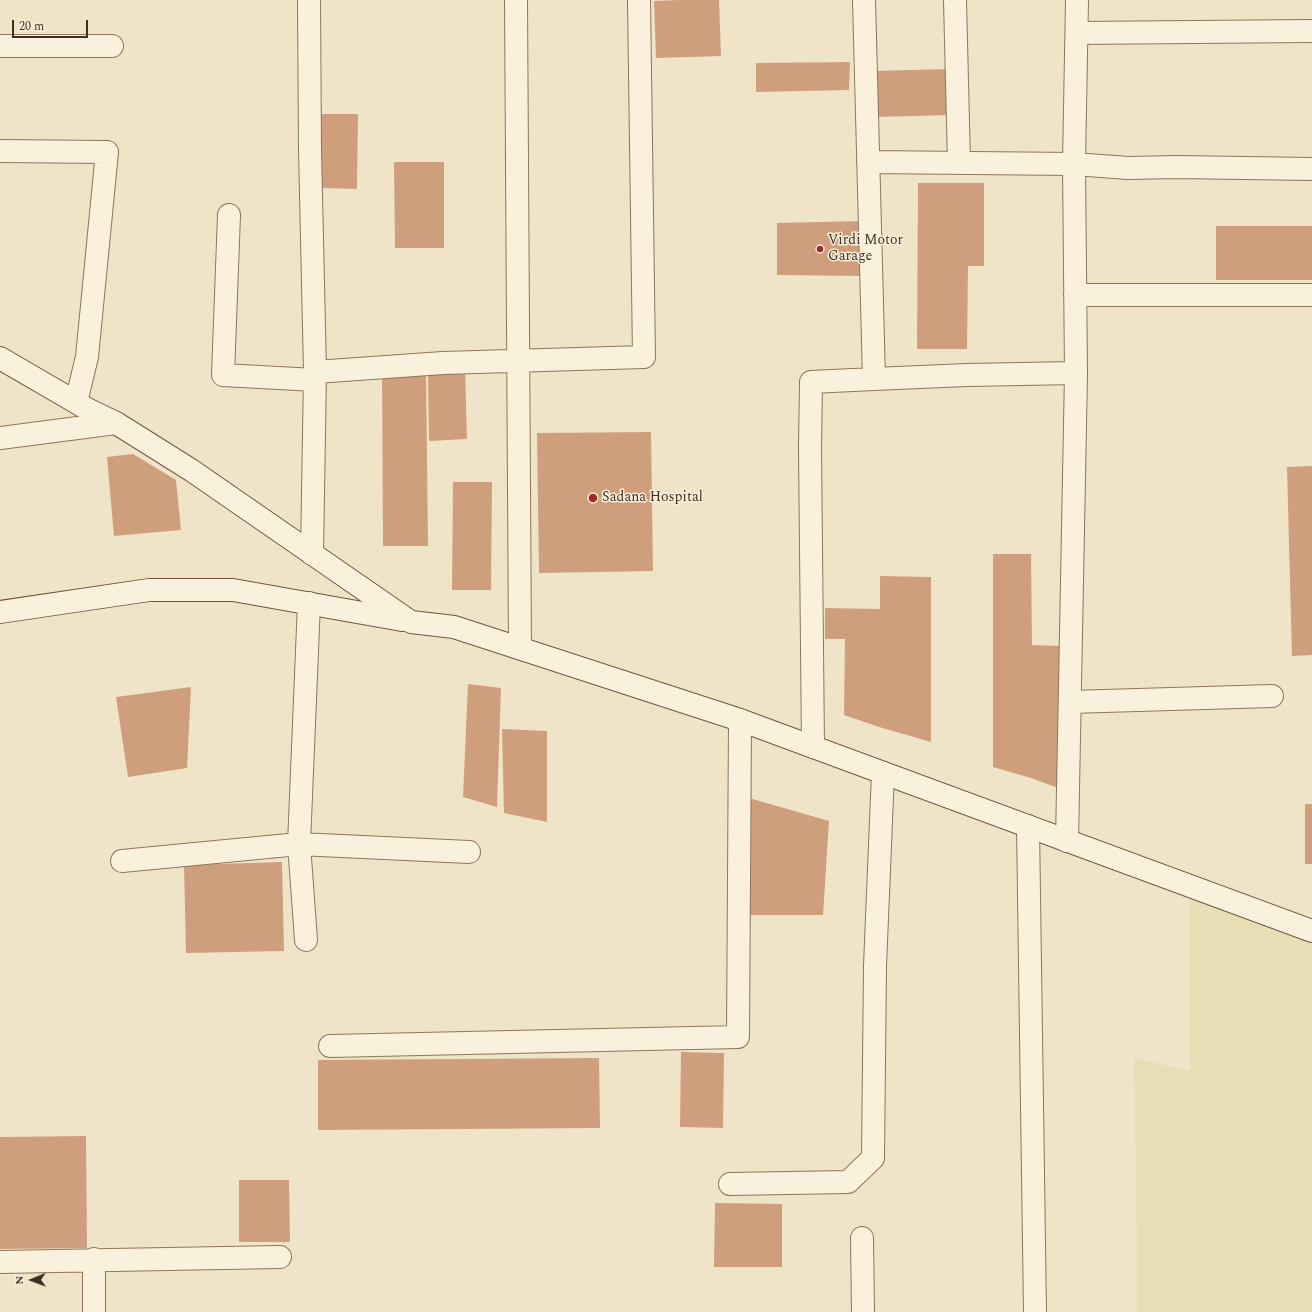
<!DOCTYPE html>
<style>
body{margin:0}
#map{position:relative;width:1312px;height:1312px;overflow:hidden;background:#f0e4c8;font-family:Spectral,serif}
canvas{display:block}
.north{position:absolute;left:12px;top:1260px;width:40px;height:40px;-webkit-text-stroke:3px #f7eed8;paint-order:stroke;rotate:269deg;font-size:11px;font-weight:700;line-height:16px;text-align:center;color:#3d2e20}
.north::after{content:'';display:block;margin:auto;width:14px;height:18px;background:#3d2e20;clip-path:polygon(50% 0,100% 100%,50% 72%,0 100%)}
.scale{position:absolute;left:12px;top:20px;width:76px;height:18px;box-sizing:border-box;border:2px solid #3d2e20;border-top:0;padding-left:5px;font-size:12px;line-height:14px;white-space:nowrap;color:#3d2e20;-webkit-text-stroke:3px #f7eed8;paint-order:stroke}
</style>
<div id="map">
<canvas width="1312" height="1312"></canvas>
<div class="north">N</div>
<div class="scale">20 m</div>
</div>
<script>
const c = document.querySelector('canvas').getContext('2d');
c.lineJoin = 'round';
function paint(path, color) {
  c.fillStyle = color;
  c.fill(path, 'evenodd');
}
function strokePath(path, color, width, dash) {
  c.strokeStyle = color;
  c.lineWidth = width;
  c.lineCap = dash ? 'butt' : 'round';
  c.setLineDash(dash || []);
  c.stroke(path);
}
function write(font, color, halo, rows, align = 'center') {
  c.font = font + ' Spectral,serif';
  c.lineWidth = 3;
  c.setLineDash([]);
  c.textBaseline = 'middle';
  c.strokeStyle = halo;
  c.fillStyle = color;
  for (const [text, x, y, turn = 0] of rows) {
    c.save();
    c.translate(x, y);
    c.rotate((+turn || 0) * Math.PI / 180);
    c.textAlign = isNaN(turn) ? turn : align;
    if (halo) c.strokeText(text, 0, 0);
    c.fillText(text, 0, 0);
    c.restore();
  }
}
paint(new Path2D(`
 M1189 885 1312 931V1312H1138L1134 1058 1190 1071Z`), '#e6deb5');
paint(new Path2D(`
 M679 0H719L721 56 656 58 654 1Z
 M850 62 849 90 756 92V63Z
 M949 69 951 115 876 117 874 71Z
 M320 114H358L357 189 319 188Z
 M394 162H444V248H395Z
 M918 183H984V266H968L967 349H917Z
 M863 221 865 276 777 275V223Z
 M1216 226H1312V280H1216Z
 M465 369 467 439 429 441 428 372Z
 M382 371H426L428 546H383Z
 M651 432 653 571 539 573 537 433Z
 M133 454 176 480 181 530 114 536 107 457Z
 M1312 466V655L1292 656 1287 467Z
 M453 482H492L491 590H452Z
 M993 554H1031L1032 645 1059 646 1058 788 1031 778 993 767Z
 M880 576 931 577V742L879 727 844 715 845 639H825V608L880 609Z
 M468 684 501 688 497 807 463 797Z
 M191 687 187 768 128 777 116 697Z
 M502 729 547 731V822L504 813Z
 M749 798 829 821 823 915H746Z
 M1305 804H1312V864H1305Z
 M282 862 284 951 186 953 184 865Z
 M681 1052 724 1053 723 1128 680 1127Z
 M599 1058 600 1128 318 1130V1060Z
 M86 1136 87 1248 0 1249V1137Z
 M239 1180H289L290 1242H239Z
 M715 1203 782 1204V1267H714Z`), '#cf9f7d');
const street = new Path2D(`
 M309 0 310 150 315 372 312 554
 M516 0 520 648
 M955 0 959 163
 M1077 33 1312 31
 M0 46H112
 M0 151 107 152 87 357 76 402
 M868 162 1074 164 1128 168 1177 167 1312 169
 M229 215 223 375 315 380
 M1075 295H1312
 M315 372 443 363 644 357 639 0
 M874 379 967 375 1076 373 1074 164 1077 0
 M0 438 116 423
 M1070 702 1272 696
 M813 747 810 448 811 382 874 379 864 0
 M1028 826 1035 1312
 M1067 841 1076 373
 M122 861 299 844 469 852
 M306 940 299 844 309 603
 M330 1046 738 1037 740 720
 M730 1184 848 1182 873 1158 875 966 883 773
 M862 1238 863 1312
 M94 1259V1312
 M0 1262 280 1257`);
const secondary = new Path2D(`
 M0 358 91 411 116 423 191 470 411 622 454 627 740 720 1312 931
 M0 612 149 590H233L402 620`);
strokePath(street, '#8d765c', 24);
strokePath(secondary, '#6f573f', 24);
strokePath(street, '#faf1dc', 22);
strokePath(secondary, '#faf1dc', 22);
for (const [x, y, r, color] of [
 [820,249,4,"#9e2a2b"],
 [593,498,5,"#9e2a2b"]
]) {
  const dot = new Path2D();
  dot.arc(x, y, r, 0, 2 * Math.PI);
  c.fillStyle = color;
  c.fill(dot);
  strokePath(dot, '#f7eed8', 1.5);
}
write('14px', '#3d2e20', '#f7eed8', [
 ["Virdi Motor",828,241],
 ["Garage",828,257],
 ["Sadana Hospital",602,498]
], 'left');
</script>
